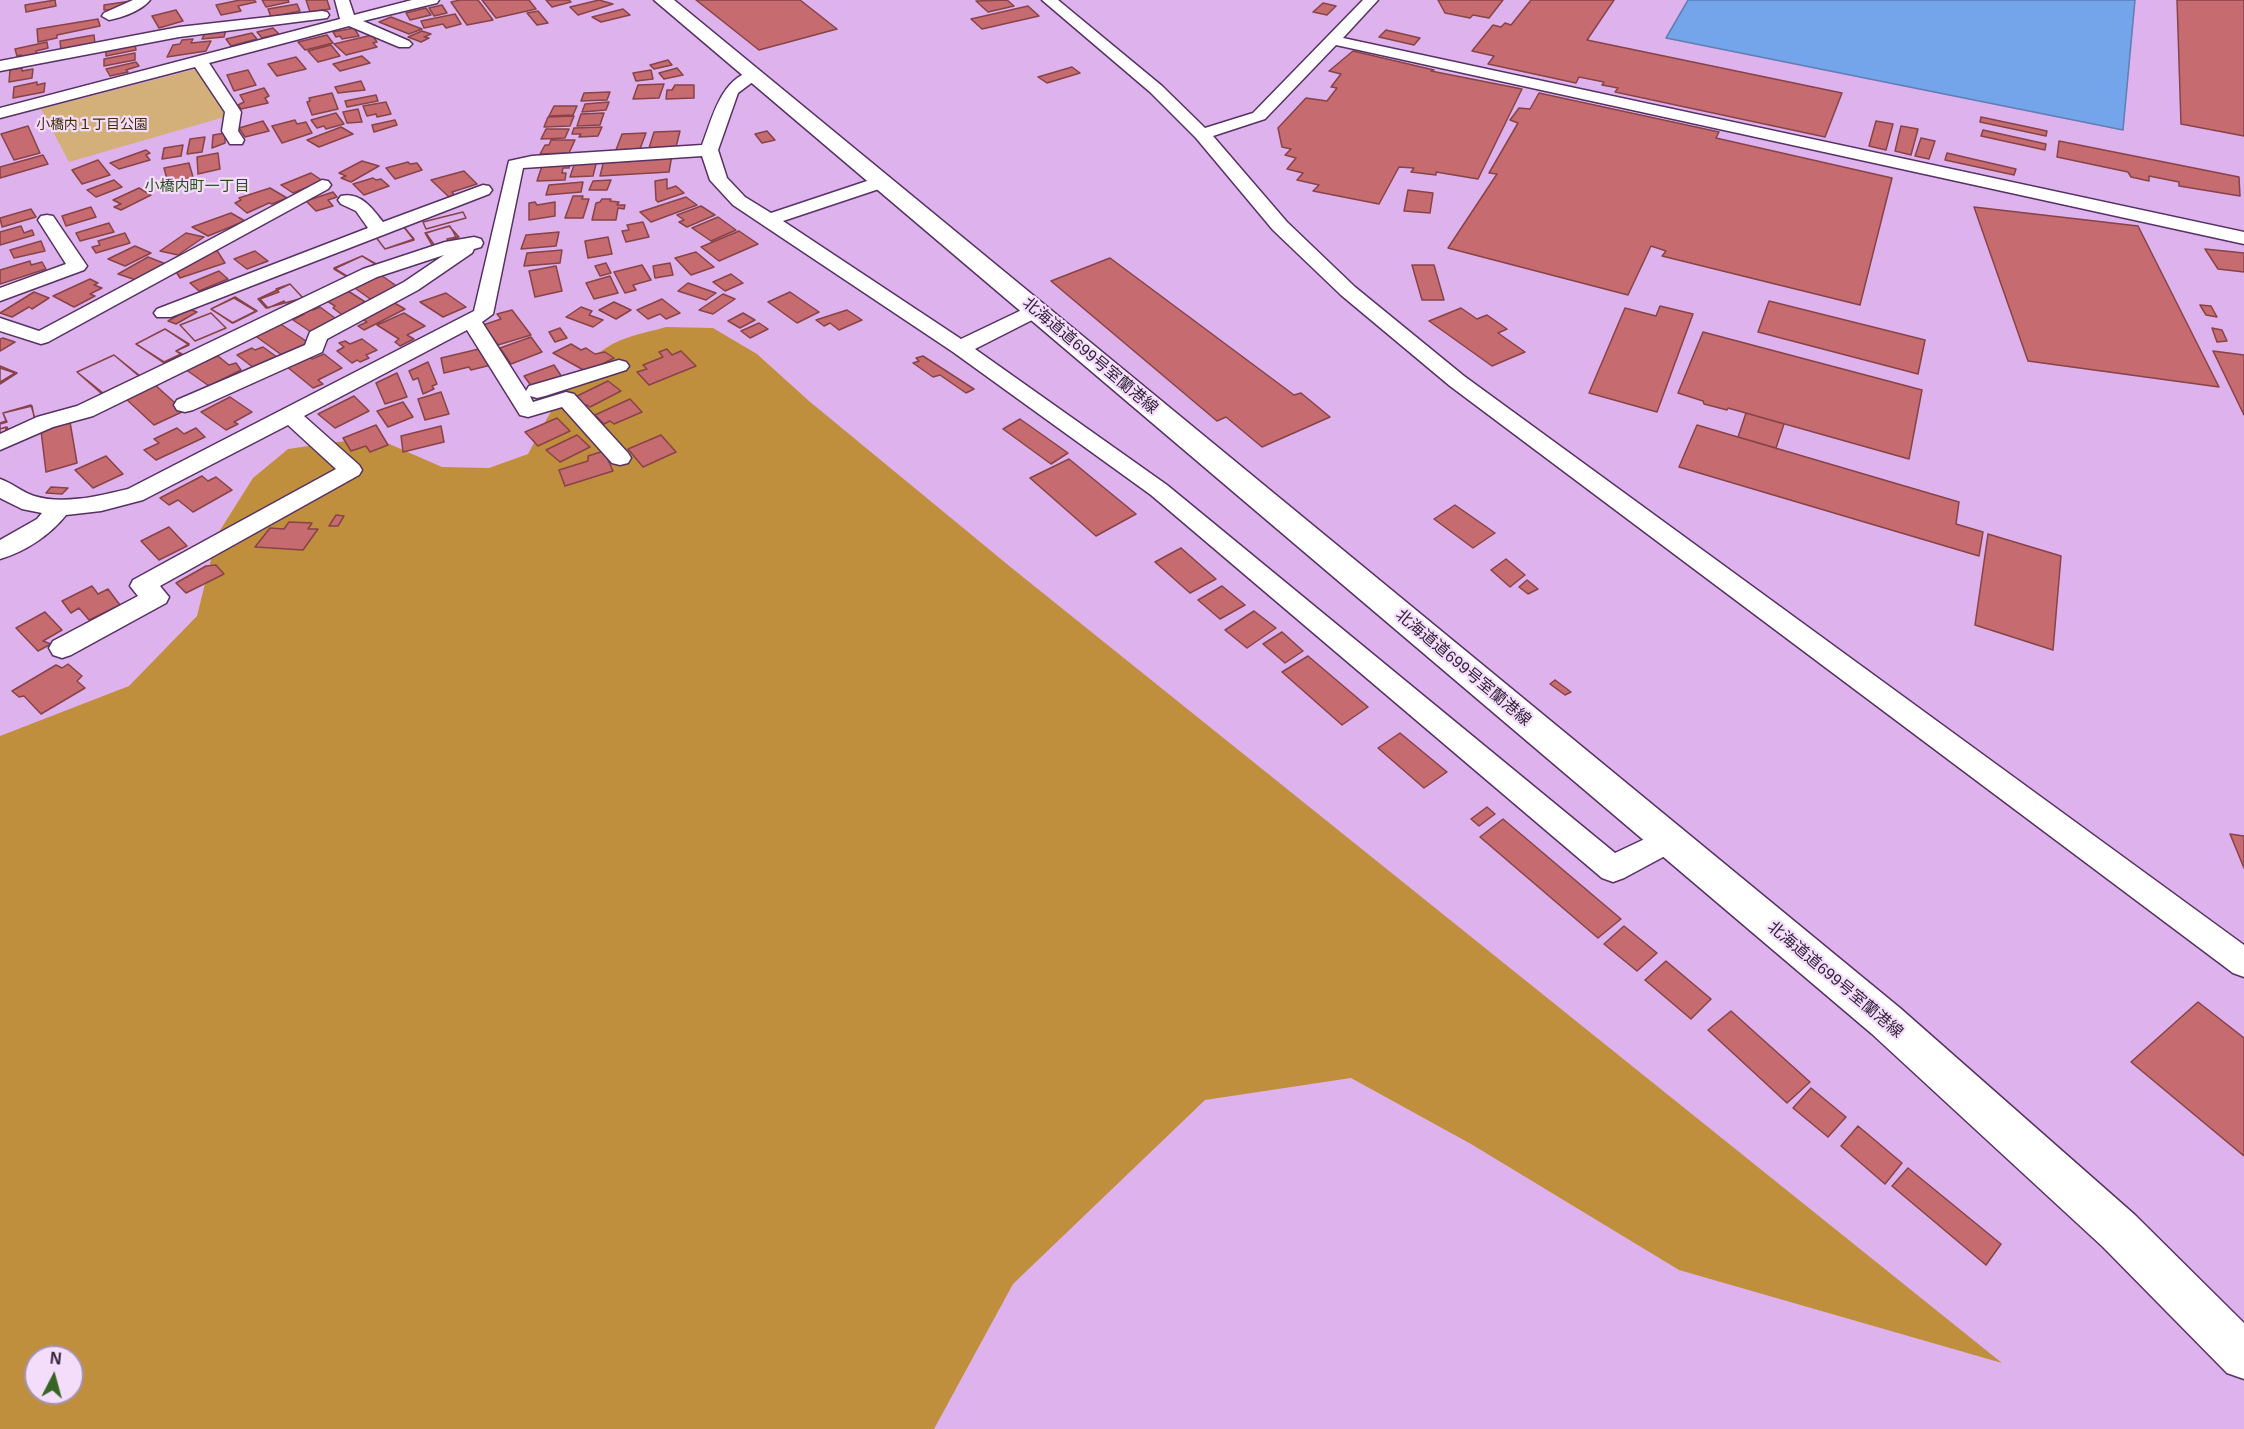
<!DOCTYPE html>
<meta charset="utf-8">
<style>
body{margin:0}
#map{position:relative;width:2244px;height:1429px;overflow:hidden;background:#deb3ed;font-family:Helvetica,sans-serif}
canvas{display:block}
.north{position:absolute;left:24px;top:1345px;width:60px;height:60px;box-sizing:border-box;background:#f3ddfb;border:2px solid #a692ad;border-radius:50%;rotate:6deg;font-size:16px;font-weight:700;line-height:24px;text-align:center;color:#322238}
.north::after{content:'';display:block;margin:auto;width:21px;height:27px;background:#376524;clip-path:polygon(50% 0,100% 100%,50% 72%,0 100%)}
</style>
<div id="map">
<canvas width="2244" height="1429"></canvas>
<div class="north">N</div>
</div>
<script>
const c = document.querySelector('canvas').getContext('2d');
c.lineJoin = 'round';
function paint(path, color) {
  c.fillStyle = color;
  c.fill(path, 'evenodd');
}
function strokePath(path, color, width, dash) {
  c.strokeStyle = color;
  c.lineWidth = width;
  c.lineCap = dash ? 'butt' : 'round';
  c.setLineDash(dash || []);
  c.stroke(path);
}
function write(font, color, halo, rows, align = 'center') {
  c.font = font + ' Helvetica,"Noto Sans JP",sans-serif';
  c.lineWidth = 4.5;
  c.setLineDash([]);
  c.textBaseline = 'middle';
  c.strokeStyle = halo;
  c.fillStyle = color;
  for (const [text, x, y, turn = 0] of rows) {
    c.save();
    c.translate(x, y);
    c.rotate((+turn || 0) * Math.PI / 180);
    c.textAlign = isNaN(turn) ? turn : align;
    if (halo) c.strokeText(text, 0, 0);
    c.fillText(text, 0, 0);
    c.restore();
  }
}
paint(new Path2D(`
 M196 69 228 116 69 162 41 109Z`), '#d3af79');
paint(new Path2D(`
 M666 327 713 328 757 354 809 401 1013 569 2002 1363 1679 1270 1471 1144 1351 1078 1205 1100 1013 1284 934 1429H0V736L129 686 197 616 217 535 253 478 288 449 336 442 378 439 442 467 489 468 528 454C551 412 574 360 621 340 636 334 652 331 666 327ZM36 1357H72V1393H36Z`), '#c08f3d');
const water = new Path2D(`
 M1688 0H2135L2123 130 1666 38Z`);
paint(water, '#74a4e9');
strokePath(water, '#607db4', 1.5);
const building = new Path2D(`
 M55 0 56 6 26 12 25 5Z
 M240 0H254L256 2 238 6 241 11 221 15 216 5Z
 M262 0H288L289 2 266 7Z
 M306 0H327L330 9 310 12Z
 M460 0H478L493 20 467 25 451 2Z
 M482 0H529L536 9 496 18Z
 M546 0H569L571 2 552 7Z
 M599 0 613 4 578 15 570 7Z
 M696 0H800L837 29 759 50Z
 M1007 0 1014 6 988 12 976 1Z
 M1438 0H1503L1489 18 1473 15 1470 18 1445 13Z
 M1531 0H1614L1587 40 1842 93 1825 137 1615 92 1618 88 1602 85 1604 82 1579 77 1576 83 1488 64 1494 56 1472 51 1493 25 1501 27 1505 23 1511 25Z
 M2177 0H2244V136L2181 124Z
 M131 1 107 12 108 10H104V5Z
 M1323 3 1336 6 1327 15 1313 12Z
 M297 4 300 11 271 17 268 9Z
 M442 5 447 13 434 16 429 8Z
 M1028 6 1039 16 982 29 971 19Z
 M426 8 431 15 410 20 406 13Z
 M623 9 630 15 601 22 592 17Z
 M176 10 183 21 159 28 152 16Z
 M538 11 548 23 537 25 527 13Z
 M455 14 461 24 446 28 443 24 424 28 421 21Z
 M391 17 422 29 409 34 379 22Z
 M98 19 100 26 57 35V38L38 42 37 29Z
 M273 28 279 34 262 38 257 32Z
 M354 28 359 36 342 39 340 36 336 37 333 32Z
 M226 30 224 37 202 39 205 33Z
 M1386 30 1420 38 1414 45 1379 37Z
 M422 31 431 34 424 37 429 38 421 42 408 37Z
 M252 33 257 39 231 46 226 39Z
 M94 35 95 44 61 51 60 41Z
 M327 35 333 43 305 50 298 42Z
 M372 35 377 42 373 43 377 47 346 55 334 44Z
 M193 39 191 43 211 41 206 51 167 57 173 45 180 44 182 40Z
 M47 42 48 48 36 51 37 55 22 58 21 55 17 56 15 49Z
 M135 44 136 50 106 56V49Z
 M331 45 340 56 318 62 308 51Z
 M1353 51 1434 70 1431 71 1522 89 1478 179 1436 172V175L1411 172 1414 168 1399 167 1379 204 1313 191 1319 185 1297 180 1303 173 1287 169 1296 158 1285 155 1291 149 1282 147 1278 128 1306 98 1327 101 1337 88 1331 87 1341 74 1329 71Z
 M135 53V60L104 66V59Z
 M362 56 370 63 340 71 333 64Z
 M296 57 306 69 277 76 268 64Z
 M668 60 672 65 654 69 650 65Z
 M136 62 139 66 126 70 128 72 110 76 106 69Z
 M1072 67 1080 73 1047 83 1038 77Z
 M22 68V71L33 69 32 78 9 82 10 70Z
 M677 68 683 75 664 79 659 73Z
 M248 70 256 85 234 91 227 75Z
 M651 70 653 79 636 81 633 73Z
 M361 81 365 90 338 93 335 87Z
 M37 82V85L45 83 44 92 13 98 14 87Z
 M664 84 659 98 633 99 638 85Z
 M675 85H694V98L666 99 667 90H672Z
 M264 88 269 96 265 98 268 103 241 109 238 105 244 102 240 95Z
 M610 92 607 100 581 101 584 93Z
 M332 93 338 109 312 115 307 102 310 101 309 98Z
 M1539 93 1719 132 1716 138 1892 178 1860 305 1662 256 1666 251 1651 246 1628 295 1448 248 1497 174 1489 173 1518 123 1510 120 1519 108 1530 109Z
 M376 95 378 101 347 107 345 101Z
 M386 102 391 114 377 117 376 114 367 116 363 106Z
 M609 102 606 110 582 112 585 104Z
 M554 106H577L573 115 549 116Z
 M358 109 362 122 347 123 343 112Z
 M336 113 344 124 326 129 324 126 317 128 311 120Z
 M604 113 600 125 577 126 581 114Z
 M574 116 570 126 544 127 548 117Z
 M1981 117 2047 131 2046 136 1980 122Z
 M295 120 297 124 306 122 312 133 282 143 272 126Z
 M395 120 397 125 374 132 372 125Z
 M263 121 269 131 245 137 239 128Z
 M1876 121 1893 124 1886 150 1869 146Z
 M28 126 40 153 14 160 1 134Z
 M1901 126 1918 129 1911 155 1895 151Z
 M341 127 353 134 319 147 307 140Z
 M602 127 598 136 579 137 581 134H572L574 128Z
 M546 129H569L565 138 541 139Z
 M1983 130 2046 144 2045 150 1981 136Z
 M680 131 676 147 649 148 654 132Z
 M767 131 775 140 762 143 755 134Z
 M225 133V143L212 148 213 135Z
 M646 133 640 149 616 150 622 134Z
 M205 137 202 152 187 154 190 139Z
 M1921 138 1935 141 1929 159 1915 156Z
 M551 140H575L569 153 540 154 545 145H549Z
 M2059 141 2239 177 2240 196 2179 186V182L2149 176V181L2131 177 2128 172 2057 157Z
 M183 145 181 156 162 159 164 148Z
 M146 150 150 153 146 155 150 160 119 169 110 163Z
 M218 153 220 169 198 174 197 157Z
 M1947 153 2016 169 2014 175 1945 160Z
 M43 155 48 164 0 178V167Z
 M672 155 669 172 600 176 604 160Z
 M98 160 110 175 82 184 72 170Z
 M597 160 593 176 570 177 574 165 580 162Z
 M362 161 379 166 351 182 341 178 346 176 339 173Z
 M408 162 410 164 417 163 422 170 395 179 386 168Z
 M189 163 193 177 168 183 164 168Z
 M570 165 569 168H563L562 173H566L565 180 537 181 542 166Z
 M464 171 477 184 452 192 454 195 449 197 431 180Z
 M311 173 323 181 293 193 281 185Z
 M373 178 376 180 381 179 389 186 364 195 353 184Z
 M667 179V189L676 186 684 193 658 202 656 200 655 181Z
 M114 180 122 187 96 197 87 190Z
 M611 180 607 190H589L593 181Z
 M583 182 581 192 546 195 549 185Z
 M139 188 151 195 121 210 114 207 121 204 113 200Z
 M270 188 287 198 272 204 269 203 247 213 235 203 241 200 239 198Z
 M1408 190 1433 193 1430 213 1404 211Z
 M333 192 337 197 328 200 333 206 316 211 306 201Z
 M573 196H583L582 199H589L583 218H565Z
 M686 197 697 205 651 222 640 212Z
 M602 199H611L610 201 619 202 617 205H625L624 209 618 208 616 220H592L596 203 600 202Z
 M535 202 537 205 555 202V216L529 220V203Z
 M701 206 715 215 687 227 679 222 684 220 677 215Z
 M91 207 96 217 66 226 62 216Z
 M1974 207 2138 226 2219 387 2028 361Z
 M31 209 36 217 2 227 0 218Z
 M463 212 466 218 426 229 423 222Z
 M463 212 466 218 426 229 423 222Z
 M231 213 245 221 208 236 192 227Z
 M718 217 736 230 711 241 692 228Z
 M643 222 649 237 626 242 622 231 629 230 627 225Z
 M109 223 114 232 80 241 76 233Z
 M21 226 24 233 32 230 34 235 0 245V232Z
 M403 226 414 240 385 249 375 236Z
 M449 226 459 237 447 242 435 246 426 233Z
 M450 226 456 237 447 239 450 243 433 247 425 233Z
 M404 227 414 239 385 249 375 236Z
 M739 231 758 244 719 261 701 247Z
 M559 232 556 246 521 249 526 235Z
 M125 233 130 243 96 253 92 247 100 245 98 241Z
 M186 233 204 237 178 255 160 251Z
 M608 237 612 254 588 258 585 241Z
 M41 241 45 251 14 258 10 250Z
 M135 246 151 253 125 266 108 259Z
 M216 249 225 263 180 278 175 270Z
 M2205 249 2244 253V272L2218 269Z
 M562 250 560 263 524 266 527 253Z
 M255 251 268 261 247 269 234 259Z
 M696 252 714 267 691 275 675 258Z
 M362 256 377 265 350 278 334 268Z
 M362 256 378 265 349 278 334 269Z
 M148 257 166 264 136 280 118 274Z
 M1110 258 1294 395 1301 393 1330 417 1262 447 1226 417 1217 421 1051 281Z
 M30 261 31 265 42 262 46 269 0 284V270Z
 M606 263 611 273 600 276 595 266Z
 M670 263 673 275 655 278 653 266Z
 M642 265 651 280 633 285 636 290 625 293 614 272Z
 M1412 265H1434L1444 300H1422Z
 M556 266 562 291 535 297 529 271Z
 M219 271 228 279 199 291 190 283Z
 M731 274 743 283 725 291 713 282Z
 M381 275 398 287 373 301 352 286Z
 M610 276 618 293 594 299 586 283Z
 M90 279 98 283 94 285 102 288 90 294 95 296 74 307 53 296Z
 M688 283 716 293 706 300 678 291Z
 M290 284 304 299 287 305 284 301 268 308 260 299 279 292 276 289Z
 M290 284 303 298 266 308 258 299Z
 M348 291 370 305 345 317 333 308 335 306 327 301Z
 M34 292 49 298 32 309 29 307 12 317 0 313Z
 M790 292 819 312 797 323 768 302Z
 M446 293 466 307 443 317 420 302Z
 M723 294 735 299 713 314 699 310Z
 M235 297 257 311 233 323 211 309Z
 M234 298 256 311 232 323 211 309Z
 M662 299 680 313 666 319 660 314 648 319 637 310Z
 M391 301 405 309 364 330 358 326 367 322 359 317Z
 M1769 301 1925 340 1918 374 1758 332Z
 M614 302 631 310 616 319 599 310Z
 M2200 305 2211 306 2217 317 2206 315Z
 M1660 306 1693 314 1657 412 1589 393 1625 308 1656 316Z
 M320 307 339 321 314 334 293 320 304 314 301 312 310 308 313 310Z
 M581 307 592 311 589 315 603 320 593 327 566 317Z
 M1461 308 1477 319 1487 315 1507 329 1498 333 1525 352 1492 366 1429 321Z
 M189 309 197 312 176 324 168 321Z
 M512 310 531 335 498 345 483 325 501 319 497 314Z
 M847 310 862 320 839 330 830 323 824 326 816 320Z
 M211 313 226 328 195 341 180 325Z
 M211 313 226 328 195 341 180 325Z
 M404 313 425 326 407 335 414 339 400 346 395 342 399 339 377 325Z
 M743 313 755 320 740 328 728 321Z
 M279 323 312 345 286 358 254 335Z
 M759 323 768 329 750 338 741 331Z
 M560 328 567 338 555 342 549 332Z
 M2212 328 2222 330 2227 341 2217 342Z
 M165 329 189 344 176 351 181 354 164 362 136 344Z
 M165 329 189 345 176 351 182 354 164 363 136 344Z
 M1703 332 1922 390 1909 459 1728 408 1727 410 1704 404 1703 401 1678 393Z
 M531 337 542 352 511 364 500 348Z
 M3 338 15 342 0 351V339Z
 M362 339 377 350 366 355 369 358 360 362 357 360 352 363 337 351 344 347 339 343 345 341 350 344Z
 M571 344 581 350 586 348 595 354 605 352 614 358 587 372 553 353Z
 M263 347 277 357 254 368 237 355 252 348 255 350Z
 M483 348 491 365 471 370 469 367 444 373 441 358Z
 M667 349 672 355 681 351 696 366 649 385 637 372 647 369 643 365 663 357 659 352Z
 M2213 351 2244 355V415Z
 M324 354 342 368 318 380 323 384 313 388 286 366 308 356 312 359Z
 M114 355 140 376 103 393 77 372Z
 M114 355 140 377 102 394 77 372Z
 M218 356 229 365 236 363 241 370 209 386 185 369Z
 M923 356 974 389 966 393 940 375 933 377 913 363 919 361 916 358Z
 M428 362 437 384 432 386 434 389 423 394 418 378 413 380 409 371Z
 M554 365 562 377 532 387 524 376Z
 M0 366 17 373 0 384Z
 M0 368 15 373 0 382Z
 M397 373 407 397 385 404 376 383Z
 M608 381 621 391 590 407 587 405 580 407 571 399Z
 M154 384 184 411 154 425 125 398Z
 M441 392 449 414 425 420 418 399Z
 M354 396 369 411 335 428 318 414Z
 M230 397 252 412 234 422 238 424 226 430 201 412Z
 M630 399 642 412 614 424 610 421 604 424 595 415Z
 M403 402 413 417 388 427 377 411Z
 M31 405 36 422 6 431V427L0 429V434V423L6 421 3 413Z
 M32 406 35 422 8 430 7 427 0 429V433V424L7 422 3 413Z
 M1746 413 1784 424 1776 448 1738 437Z
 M557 418 570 431 538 446 525 432Z
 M1020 419 1068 453 1051 464 1003 429Z
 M70 422 77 463 46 472 41 431Z
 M376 425 388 445 370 452 366 446 351 451 343 438Z
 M1697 425 1959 502 1956 524 1983 532 1979 556 1679 467Z
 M441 426 444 442 403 452 401 436Z
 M177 428 184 434 196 428 205 437 156 460 144 450 159 443 154 439Z
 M577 435 590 447 560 462 546 450Z
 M661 435 676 452 643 467 628 449Z
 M604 451 613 471 565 486 559 470 588 461V456Z
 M106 456 123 474 93 488 75 470Z
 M1069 459 1136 514 1096 536 1030 478Z
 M202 476 208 481 216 477 232 490 193 512 178 500 169 505 160 498Z
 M51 487 68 488 62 494 46 493Z
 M1455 505 1495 533 1473 548 1434 519Z
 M336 515 344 516 338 526H329Z
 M289 522 312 523 308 529H318L303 550 255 547 270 528 284 529Z
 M169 527 187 546 159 560 141 541Z
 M1988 534 2061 556 2053 650 1975 625Z
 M1181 548 1216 579 1190 593 1155 562Z
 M1506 559 1525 575 1510 587 1491 570Z
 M216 565 224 574 186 593 176 583 206 566Z
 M1527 580 1538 589 1528 594 1519 587Z
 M92 586 98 594 108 589 120 605 89 620 79 608 71 613 62 601Z
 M1222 586 1245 605 1220 619 1198 600Z
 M1254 611 1276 628 1247 648 1225 630Z
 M45 612 62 630 43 641 51 644 38 651 16 628Z
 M1282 632 1303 651 1285 663 1263 644Z
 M1308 656 1368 707 1342 725 1282 672Z
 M68 664 82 676 77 681 85 688 41 714 24 696 19 697 12 691 56 665 62 668Z
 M1555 680 1571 692 1565 695 1550 684Z
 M1400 733 1447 772 1424 788 1378 748Z
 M1487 807 1495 814 1479 826 1471 819Z
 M1503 819 1621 919 1598 938 1480 837Z
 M2230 834 2244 836V868Z
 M1624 926 1657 953 1637 971 1604 944Z
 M1666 961 1711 999 1691 1019 1645 980Z
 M2198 1002 2244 1038V1156L2131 1062Z
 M1731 1011 1810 1082 1787 1103 1708 1030Z
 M1811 1088 1846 1117 1828 1137 1793 1108Z
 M1858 1126 1902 1163 1885 1184 1841 1146Z
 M1908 1168 2001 1244 1986 1265 1892 1186Z`);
paint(building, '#c66b70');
strokePath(building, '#874347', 1.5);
const minor = new Path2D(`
 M133 0H150C141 11 123 17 109 20L102 16 104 13Z
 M335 0H349L354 15 412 0H439L437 3 363 21 409 41 412 44 409 47H399L349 26 209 63 241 112 238 131 244 140 242 144H230L222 131 225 112 195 67 0 118V108L340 19Z
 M1042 0H1058L1162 86 1205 128 1253 113 1363 0H1378L1343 38 2244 232V244L1336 45 1265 119 1213 136 1287 222 1355 287 1464 376 2244 945V977L2233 973 1450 386 1341 295 1273 230 1196 138 1150 92Z
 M322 11 327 12 329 15 327 18 179 37 0 71V61L179 27Z
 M754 70 762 75 738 93 718 150 727 178 745 197 771 213 876 178H888L891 182 888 186 783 221 961 339 1028 307H1042L1045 311 1042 315 975 349 1167 485 1615 853 1668 828 1678 831 1683 840 1678 849 1624 878 1613 882 1602 878 1151 495 953 352 733 205 710 180 702 156 523 168 493 314 482 322 526 391 529 386 612 362 619 360 626 362 629 366 626 370 545 396 537 398 530 396 533 402 566 392 574 394 628 453 631 458 628 463 620 465 612 463 562 407 528 417 520 415 467 330 304 416 359 465 362 470 359 475 160 586 169 597 166 603 71 655 62 658 53 655 49 648 53 641 138 596 130 586 133 580 336 469 288 425 143 500 101 511 66 515C50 535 25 552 0 559V540L37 519 42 513 22 509 0 498V479C12 483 22 492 34 496 63 505 99 496 128 489L474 311 509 161 532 156 702 145C713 117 720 79 754 70Z
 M322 180 328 181 331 185 328 189 48 342 41 344 0 331V318L39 331Z
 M483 185 489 186 492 190 489 194 171 317H157L154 313 157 309 368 228 356 211 341 204 338 200 341 196C360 191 373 209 383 222Z
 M47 215 53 216 87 266 84 270 0 301V288L66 264 38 220 41 216Z
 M474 237 481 239 483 243 481 247 474 249 472 253 418 290 327 339 322 352 193 410 185 412 177 410 174 405 177 400 305 345 310 332 404 282 444 255 377 277 93 416 53 427 0 450V434L37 417 77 406 363 269 445 242Z`);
const secondary = new Path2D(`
 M654 0H674L1900 1008 2135 1215 2244 1323V1379L2227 1373 2103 1247 1872 1034Z`);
strokePath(minor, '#573163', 3);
strokePath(secondary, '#573163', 3);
paint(minor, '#fff');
paint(secondary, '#fff');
write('14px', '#432e0a', '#f3ddfb', [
 ["小橋内１丁目公園",92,125]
]);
write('15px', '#285216', '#f3ddfb', [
 ["小橋内町一丁目",197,187]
]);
write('16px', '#322238', '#f3ddfb', [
 ["北海道道699号室蘭港線",1090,356,40],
 ["北海道道699号室蘭港線",1463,668,40],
 ["北海道道699号室蘭港線",1835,980,40]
]);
</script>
